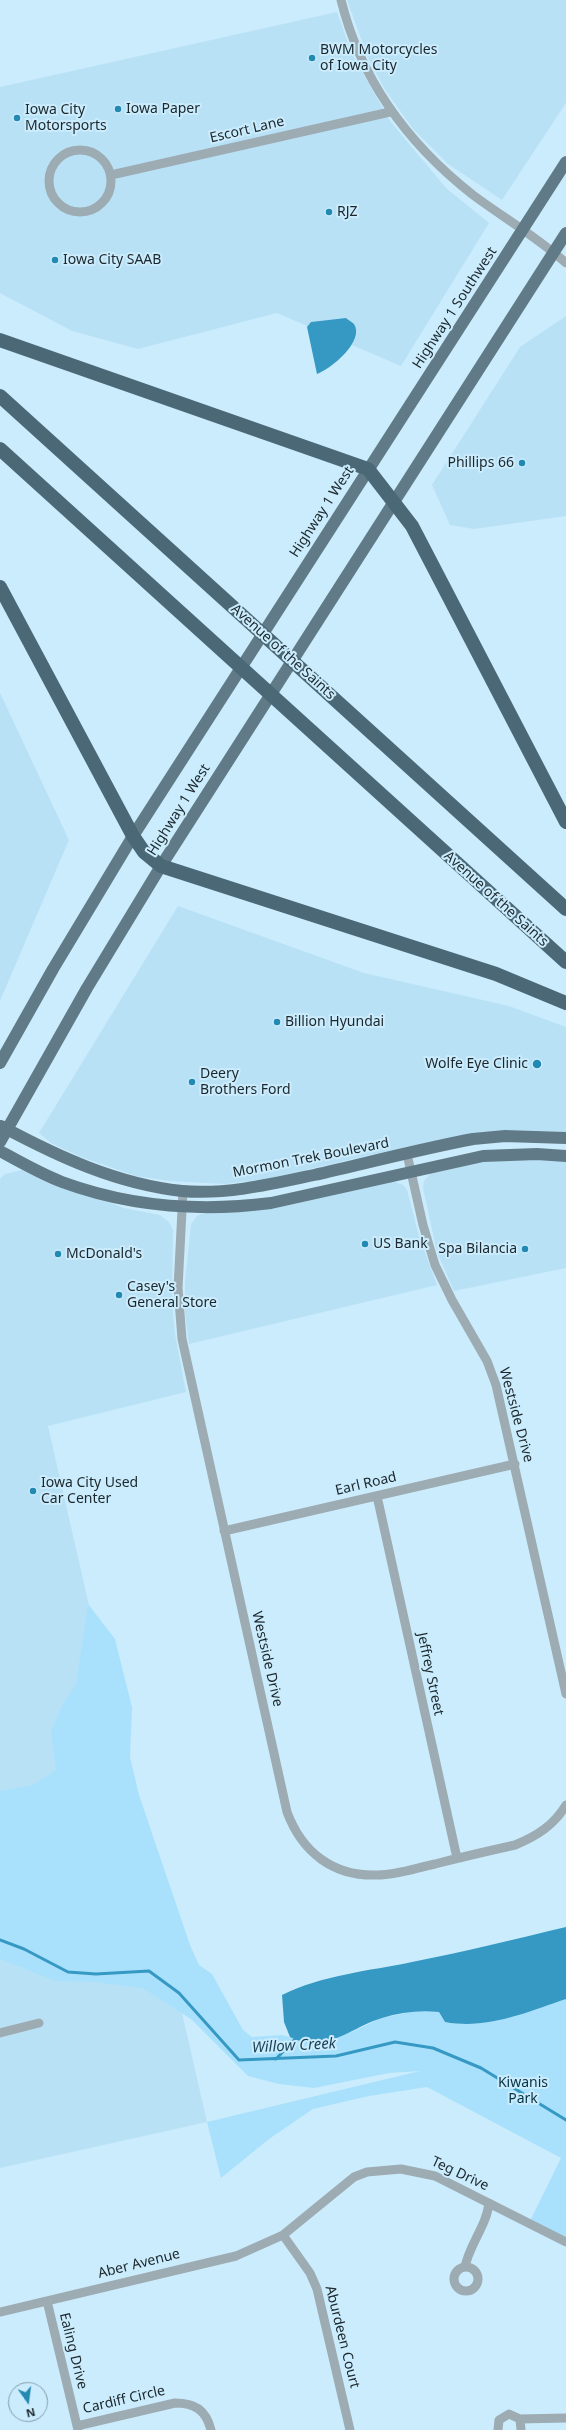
<!DOCTYPE html>
<style>
body{margin:0}
#map{position:relative;width:566px;height:2430px;overflow:hidden;background:#cbecfc;font-family:"Noto Sans",sans-serif}
canvas{display:block}
.north{position:absolute;left:8px;top:2382px;width:40px;height:40px;box-sizing:border-box;background:#cbecfc;border:1px solid #859da9;border-radius:50%;rotate:166deg;font-size:11px;font-weight:700;line-height:16px;text-align:center;color:#1b272d}
.north::after{content:'';display:block;margin:auto;width:14px;height:18px;background:#2289b2;clip-path:polygon(50% 0,100% 100%,50% 72%,0 100%)}
</style>
<div id="map">
<canvas width="566" height="2430"></canvas>
<div class="north">N</div>
</div>
<script>
const c = document.querySelector('canvas').getContext('2d');
c.lineJoin = 'round';
function paint(path, color) {
  c.fillStyle = color;
  c.fill(path, 'evenodd');
}
function strokePath(path, color, width, dash) {
  c.strokeStyle = color;
  c.lineWidth = width;
  c.lineCap = dash ? 'butt' : 'round';
  c.setLineDash(dash || []);
  c.stroke(path);
}
function write(font, color, halo, rows, align = 'center') {
  c.font = font + ' "Noto Sans",sans-serif';
  c.lineWidth = 4;
  c.setLineDash([]);
  c.textBaseline = 'middle';
  c.strokeStyle = halo;
  c.fillStyle = color;
  for (const [text, x, y, turn = 0] of rows) {
    c.save();
    c.translate(x, y);
    c.rotate((+turn || 0) * Math.PI / 180);
    c.textAlign = isNaN(turn) ? turn : align;
    if (halo) c.strokeText(text, 0, 0);
    c.fillText(text, 0, 0);
    c.restore();
  }
}
paint(new Path2D(`
 M347 0H566V103L502 200 448 164 413 129 384 88 368 58Z
 M337 12 352 54 390 121 446 188 489 223 401 366 277 313 138 349 72 331 0 293V87Z
 M566 316V516L474 529 450 525 432 485 520 347Z
 M0 693 69 840 0 1001Z
 M178 906 364 973 509 1006 566 1027V1132L511 1130 478 1133 405 1147 271 1178 225 1184 169 1181 136 1176 81 1157 51 1143 39 1133Z
 M526 1159 566 1161V1268L454 1291 437 1252 423 1188 424 1181 432 1171 481 1162Z
 M22 1170 124 1208 160 1215 169 1222 173 1230 172 1303 175 1334 186 1392 48 1426 207 2122 0 2168V1179L5 1174Z
 M393 1181 403 1185 407 1190 419 1236 437 1285 189 1344 185 1314V1282L191 1224 197 1216 201 1214 254 1210Z`), '#b9e1f6');
paint(new Path2D(`
 M88 1604 115 1639 132 1707 130 1757 139 1795 190 1945 199 1965 212 1974 243 2030 252 2037 282 2035 293 2038 352 2032 381 2018 420 2010 439 2012 445 2022C487 2030 527 2012 566 1999V2242L529 2223 561 2158 427 2087 369 2096 313 2109 269 2139 221 2178 207 2122 420 2071 389 2073 314 2088 279 2084 248 2076 191 2019 142 1988 94 1982 55 1981 0 1959V1791L33 1785 56 1770 51 1732 60 1709 76 1684Z`), '#a9e1fd');
paint(new Path2D(`
 M346 318C348 320 352 322 354 324 365 341 331 369 317 374L307 327 311 322Z
 M566 1927V1999C527 2012 487 2030 445 2022L439 2012C420 2010 401 2012 382 2018 351 2027 326 2055 290 2037L284 2022 282 1995C322 1975 369 1971 412 1962 464 1952 515 1939 566 1927Z`), '#3699c3');
strokePath(new Path2D(`
 M0 1940 24 1949 68 1972 96 1974 149 1971 179 1993 239 2060 336 2056 395 2042 433 2048 481 2068 566 2120
 M276 2059 297 2037`), '#3699c3', 3);
strokePath(new Path2D(`
 M341 0C361 81 408 144 473 195 504 218 537 237 566 263
 M49 181a31 31 0 1 1 62 0a31 31 0 1 1-62 0Z
 M111 175 390 112
 M407 1154 423 1225 435 1265 452 1300 487 1361 496 1385 566 1694
 M183 1191 178 1288 182 1339 287 1812C302 1852 333 1877 378 1875 397 1875 416 1868 435 1864 462 1857 488 1851 515 1845 537 1836 554 1825 566 1805
 M377 1496 457 1858
 M224 1531 515 1464
 M0 2033 39 2023
 M283 2235 310 2273 317 2289 350 2430
 M465 2267C469 2245 487 2225 489 2203
 M454 2279a12 12 0 1 1 24 0a12 12 0 1 1-24 0Z
 M47 2301 78 2430
 M0 2312 236 2256 283 2235 354 2177 367 2172 401 2169 435 2176 566 2242
 M520 2419 566 2418
 M77 2426 175 2403C195 2403 206 2410 211 2430
 M498 2430 499 2420 509 2414 520 2419 521 2430`), '#9dabb2', 9);
strokePath(new Path2D(`
 M0 1063 53 969 133 836 566 162
 M1 1126C59 1157 117 1184 182 1191 226 1195 272 1184 314 1175 367 1163 420 1149 473 1139L505 1136 566 1138
 M0 1142 87 988 161 866 566 233
 M0 1151C20 1162 41 1174 62 1182 130 1207 200 1212 271 1203L483 1156 537 1154 566 1156`), '#617a87', 12);
strokePath(new Path2D(`
 M0 340 368 469 412 526 566 822
 M0 396 566 909
 M0 449 566 962
 M0 587 133 836 144 852 161 866 496 974 566 1003`), '#4b6877', 14);
for (const [x, y, r, color] of [
 [312,58,4,"#2289b2"],
 [118,109,4,"#2289b2"],
 [17,118,4,"#2289b2"],
 [329,212,4,"#2289b2"],
 [55,260,4,"#2289b2"],
 [522,463,4,"#2289b2"],
 [277,1022,4,"#2289b2"],
 [537,1064,5,"#2289b2"],
 [192,1082,4,"#2289b2"],
 [365,1244,4,"#2289b2"],
 [525,1249,4,"#2289b2"],
 [58,1254,4,"#2289b2"],
 [119,1295,4,"#2289b2"],
 [33,1491,4,"#2289b2"]
]) {
  const dot = new Path2D();
  dot.arc(x, y, r, 0, 2 * Math.PI);
  c.fillStyle = color;
  c.fill(dot);
  strokePath(dot, '#cbecfc', 1.5);
}
write('14px', '#1b272d', '#cbecfc', [
 ["BWM Motorcycles",320,50],
 ["of Iowa City",320,66],
 ["Iowa Paper",126,109],
 ["Iowa City",25,110],
 ["Motorsports",25,126],
 ["RJZ",337,212],
 ["Iowa City SAAB",63,260],
 ["Phillips 66",514,463,"right"],
 ["Billion Hyundai",285,1022],
 ["Wolfe Eye Clinic",528,1064,"right"],
 ["Deery",200,1074],
 ["Brothers Ford",200,1090],
 ["US Bank",373,1244],
 ["Spa Bilancia",517,1249,"right"],
 ["McDonald's",66,1254],
 ["Casey's",127,1287],
 ["General Store",127,1303],
 ["Iowa City Used",41,1483],
 ["Car Center",41,1499]
], 'left');
write('14px', '#1b272d', '#cbecfc', [
 ["Escort Lane",247,130,-13],
 ["Highway 1 Southwest",455,308,-57],
 ["Highway 1 West",322,512,-57],
 ["Avenue of the Saints",283,652,42],
 ["Highway 1 West",179,810,-58],
 ["Avenue of the Saints",496,899,42],
 ["Mormon Trek Boulevard",311,1158,-11],
 ["Westside Drive",516,1415,75],
 ["Earl Road",366,1484,-13],
 ["Westside Drive",267,1659,77],
 ["Jeffrey Street",430,1674,78],
 ["Teg Drive",460,2174,25],
 ["Aber Avenue",139,2264,-14],
 ["Aburdeen Court",342,2337,76],
 ["Ealing Drive",73,2351,76],
 ["Cardiff Circle",124,2400,-13]
]);
write('14px', '#053244', '#cbecfc', [
 ["Kiwanis",523,2083],
 ["Park",523,2099]
]);
write('italic 15px', '#194355', '#cbecfc', [
 ["Willow Creek",294,2046,-3]
]);
</script>
